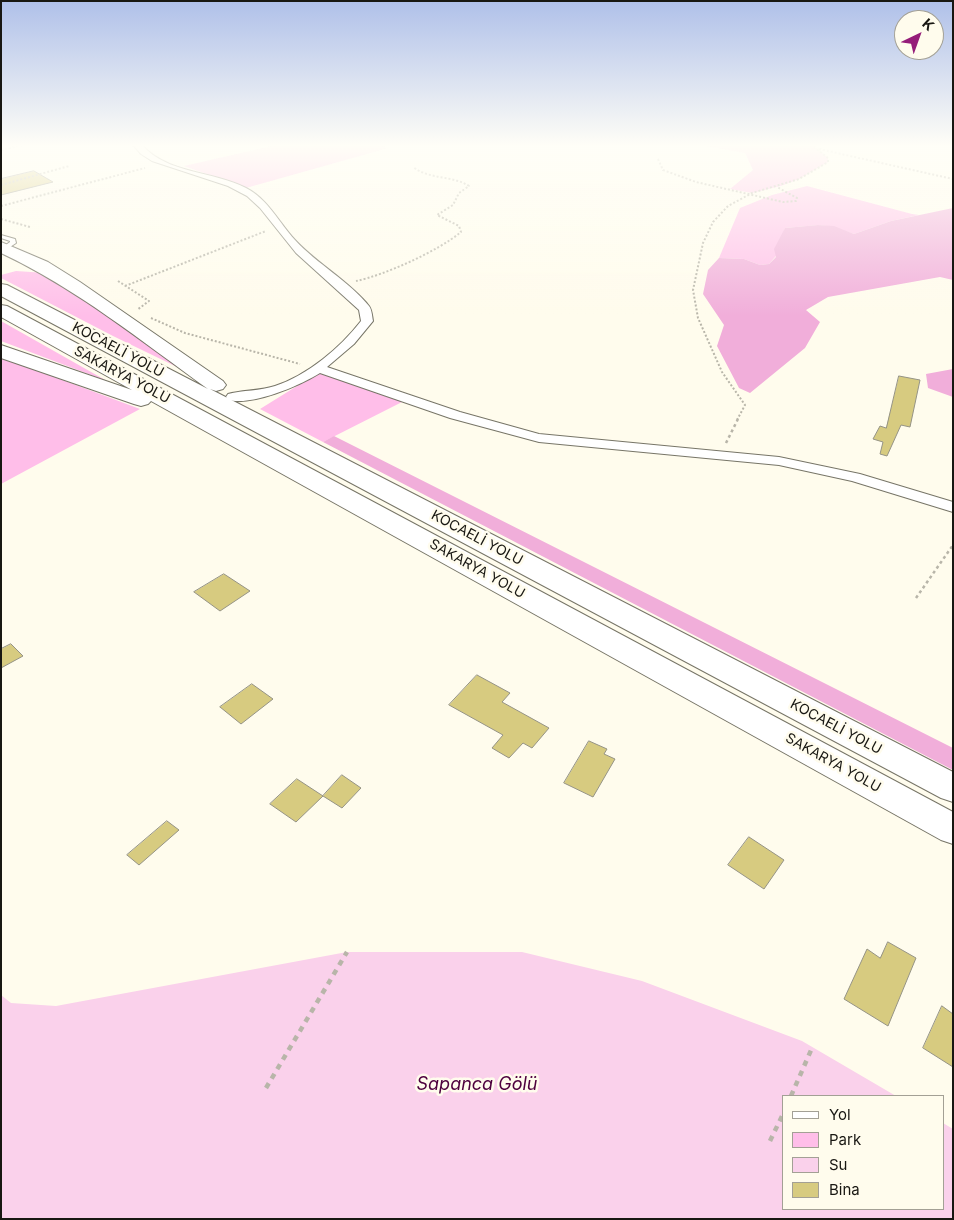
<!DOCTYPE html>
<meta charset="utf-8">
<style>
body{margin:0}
#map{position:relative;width:954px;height:1220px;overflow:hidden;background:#fffced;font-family:Inter,sans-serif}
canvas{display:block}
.frame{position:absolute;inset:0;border:2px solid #181712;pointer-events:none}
.legend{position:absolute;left:782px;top:1095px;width:162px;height:115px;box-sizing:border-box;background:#fffced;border:1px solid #a3a095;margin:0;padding:6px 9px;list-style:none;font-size:15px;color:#181712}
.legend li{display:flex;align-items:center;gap:10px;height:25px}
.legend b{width:25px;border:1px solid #a3a095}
.north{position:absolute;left:894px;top:10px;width:50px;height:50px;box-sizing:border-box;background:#fffced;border:1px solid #a3a095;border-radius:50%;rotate:42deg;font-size:14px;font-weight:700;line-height:20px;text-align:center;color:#181712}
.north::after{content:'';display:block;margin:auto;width:18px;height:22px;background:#951d79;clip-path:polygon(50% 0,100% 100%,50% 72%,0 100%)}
</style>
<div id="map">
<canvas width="954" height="1220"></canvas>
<div class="frame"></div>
<ul class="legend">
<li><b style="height:6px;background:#fff"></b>Yol</li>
<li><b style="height:14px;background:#ffbee9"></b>Park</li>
<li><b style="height:14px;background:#fad1eb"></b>Su</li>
<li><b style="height:14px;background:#d7cb80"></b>Bina</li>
</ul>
<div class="north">K</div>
</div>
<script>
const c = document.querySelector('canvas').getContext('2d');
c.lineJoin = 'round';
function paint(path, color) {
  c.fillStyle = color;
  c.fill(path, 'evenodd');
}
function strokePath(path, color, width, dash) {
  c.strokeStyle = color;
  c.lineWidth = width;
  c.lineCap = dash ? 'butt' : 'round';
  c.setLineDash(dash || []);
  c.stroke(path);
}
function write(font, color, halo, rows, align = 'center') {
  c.font = font + ' Inter,sans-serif';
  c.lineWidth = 5;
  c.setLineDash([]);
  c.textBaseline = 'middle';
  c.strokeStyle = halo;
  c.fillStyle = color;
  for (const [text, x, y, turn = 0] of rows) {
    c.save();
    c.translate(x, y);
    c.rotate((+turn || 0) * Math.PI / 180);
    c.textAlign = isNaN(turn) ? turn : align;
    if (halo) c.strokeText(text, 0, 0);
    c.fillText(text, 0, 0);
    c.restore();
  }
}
paint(new Path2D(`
 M276 145H379L388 148 246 188 184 166Z
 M701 145H812L828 158V162L799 179 781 186 752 193 730 189 753 170 745 153Z
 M807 186 912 214 919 215 891 221 854 234 834 227 819 225 785 228 776 256 769 264 760 265 744 259 719 258 740 208 772 195Z
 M16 271 46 273 204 380 113 336 1 278V275Z
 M1 321 107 381 1 341Z
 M1 357 140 409 1 484Z
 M318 373 404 401 323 442 260 409Z`), '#ffbee9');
paint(new Path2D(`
 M953 208V280L940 277 828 297 806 310 820 322 805 348 750 393 739 388 717 346 724 325 703 294 708 270 719 258 744 259 760 265 769 264 776 257 774 249 785 228 818 225 834 226 854 234 891 221Z
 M953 369V397L928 388 926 374Z
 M334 436 953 748V770L323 442Z`), '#f1aeda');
paint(new Path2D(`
 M347 952H522L642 981 802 1041 896 1096H783V1209H943V1123L953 1129V1219H1V995L11 1003 56 1006Z`), '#fad1eb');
const building = new Path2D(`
 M34 171 53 182 1 195V179Z
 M899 376 920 380 910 427 901 425 887 456 880 454 883 442 873 439 880 426 886 428Z
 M224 574 250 591 220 611 194 592Z
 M11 644 23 656 1 668V649Z
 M477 675 510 693 502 702 549 728 532 748 523 743 509 758 492 748 503 735 449 705Z
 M252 684 273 699 241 724 220 707Z
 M589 741 607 749 604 754 615 759 593 797 564 783Z
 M342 775 361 788 342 808 323 796Z
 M297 779 323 796 296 822 270 804Z
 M167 821 179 830 139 865 127 855Z
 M749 837 784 860 764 889 728 865Z
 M888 942 916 958 888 1026 844 999 867 949 880 958Z
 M942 1006 953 1014V1067L923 1048Z`);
paint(building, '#d7cb80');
strokePath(building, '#959385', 1);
const service = new Path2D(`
 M1 235 15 239 16 243 7 249H3V247L10 242V241L1 238Z`);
const minor = new Path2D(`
 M133 145H142C167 174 214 171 246 188 268 199 279 223 295 240 317 264 349 281 369 306 372 310 372 316 373 321L354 344 327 367 460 412 539 434 779 457 860 474 953 502V512L852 481 779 465 539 442 450 418 320 373C299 386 253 406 228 400L226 397 228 394C243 390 260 391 275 386 308 375 340 348 361 321L359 310 296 253 260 208 247 196 228 186 152 161 141 154Z`);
const trunk = new Path2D(`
 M1 242 48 262 80 282 223 381 226 385 223 389 216 391 210 389 953 772V802L941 798 1 296V284L7 285 208 389C141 341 76 288 1 253Z
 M1 305 7 306 953 812V844L941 840 151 401 148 404 141 406 134 404 1 358V345L132 390 1 317Z`);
strokePath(service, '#777567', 2);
strokePath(minor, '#777567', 2);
strokePath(trunk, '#777567', 2);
strokePath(new Path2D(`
 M819 149 953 179
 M1 150 22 145
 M658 159 663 170 696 182 783 202 796 201 797 198 777 187
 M1 185 69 166
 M1 206 145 168
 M1 219 30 227
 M118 281 149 301 137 310
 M356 281C385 275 438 251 461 232L459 226 437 215 453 205 459 193 469 186C452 175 430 180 413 167
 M125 286 266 231
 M151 318 185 333 300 364
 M737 420 745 405 722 372 698 318 693 290 703 243 713 222 728 206 752 193 799 179 828 162V158L812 145`), '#b8b5a9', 2, [2, 2]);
strokePath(new Path2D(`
 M726 443 738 419
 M916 598 953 545`), '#b8b5a9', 2.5, [3, 3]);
strokePath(new Path2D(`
 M266 1088 347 952
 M791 1096 812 1048
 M770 1141 783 1114`), '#b8b5a9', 4.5, [5.5, 5.5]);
paint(service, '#fff');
paint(minor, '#fff');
paint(trunk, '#fff');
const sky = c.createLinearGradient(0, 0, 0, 316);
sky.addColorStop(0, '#afc0e9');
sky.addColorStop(0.46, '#fffef7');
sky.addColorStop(1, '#fffef700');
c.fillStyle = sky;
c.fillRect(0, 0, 954, 316);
write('14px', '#181712', '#fffced', [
 ["KOCAELİ YOLU",118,350,28],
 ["SAKARYA YOLU",122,375,28],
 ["KOCAELİ YOLU",477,538,28],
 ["SAKARYA YOLU",477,569,29],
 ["KOCAELİ YOLU",836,727,28],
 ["SAKARYA YOLU",833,763,29]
]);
write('italic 18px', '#4e003e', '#fffced', [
 ["Sapanca Gölü",477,1085]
]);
</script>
